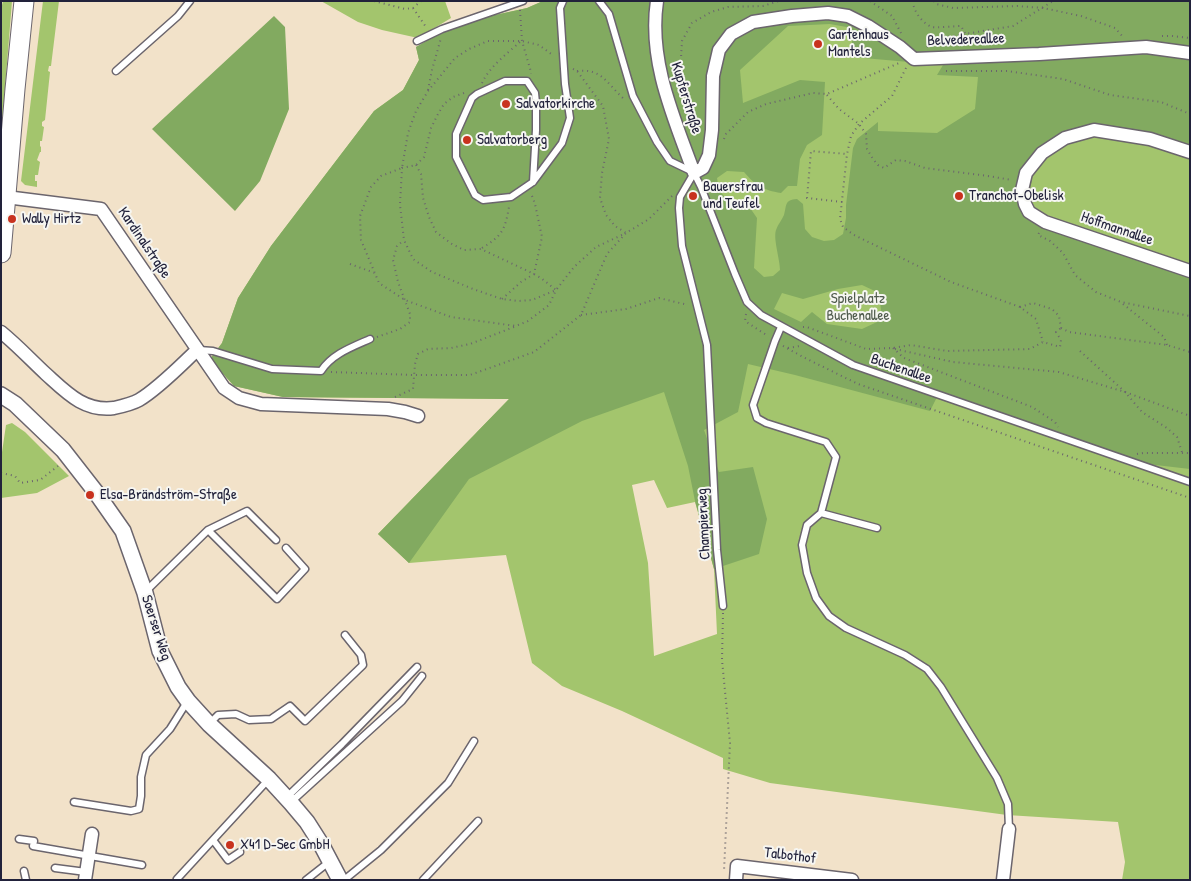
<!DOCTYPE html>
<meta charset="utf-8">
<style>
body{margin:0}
#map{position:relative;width:1191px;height:881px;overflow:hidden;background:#f2e2c9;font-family:"Patrick Hand",sans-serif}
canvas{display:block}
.frame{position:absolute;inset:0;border:2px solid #22223b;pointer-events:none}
</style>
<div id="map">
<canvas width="1191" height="881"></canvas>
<div class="frame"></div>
</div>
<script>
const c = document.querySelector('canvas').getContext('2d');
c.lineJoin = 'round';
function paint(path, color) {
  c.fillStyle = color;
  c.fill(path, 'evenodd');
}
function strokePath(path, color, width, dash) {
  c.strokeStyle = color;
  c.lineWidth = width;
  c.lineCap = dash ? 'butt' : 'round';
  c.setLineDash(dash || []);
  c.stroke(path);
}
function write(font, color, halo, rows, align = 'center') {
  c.font = font + ' "Patrick Hand",sans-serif';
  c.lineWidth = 4;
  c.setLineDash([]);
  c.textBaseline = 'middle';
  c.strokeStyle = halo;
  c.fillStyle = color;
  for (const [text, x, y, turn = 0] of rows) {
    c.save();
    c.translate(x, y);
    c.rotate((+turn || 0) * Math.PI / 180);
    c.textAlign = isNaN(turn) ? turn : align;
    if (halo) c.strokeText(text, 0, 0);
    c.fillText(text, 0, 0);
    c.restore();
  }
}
paint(new Path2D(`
 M3 1H12L1 138V9Z
 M43 1H59L51 66H49L48 71 50 72 45 120 42 122V126L44 127 42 141H40V146L41 147V152H40L37 160 40 162 38 175H35V181H37V187L25 185 21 181Z
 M321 1H445L451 18 418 38 382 30 358 22Z
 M543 1H1190V880H1122L1125 862 1118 822 1007 815 770 783 723 769V758L622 711 562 686 532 663 506 555 409 563 378 534 509 399 283 397 234 386 210 359 222 343 238 298 271 246 374 111 403 90 419 60 416 47 486 17 527 8ZM654 480 667 508 695 502 714 569 717 634 654 656 648 563 632 485Z
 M12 423 25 432 69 476 37 493 1 498V459L6 425Z`), '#a3c56d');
paint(new Path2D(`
 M543 1H1190V157L1148 145 1091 134 1071 141 1050 154 1033 172 1030 191V203L1040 215 1190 267V469L1147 464 937 397 930 411 795 375 748 364 738 412 704 430 719 472 753 467 767 519 759 554 714 569 695 501 688 466 664 392 582 421 469 479 409 563 378 534 509 399 283 397 234 386 210 359 222 343 238 298 271 246 374 111 403 90 419 60 416 47 441 32 486 17 527 8ZM830 24 852 28V57L943 65 937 75 978 77 975 109 937 133 878 131V122L857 139 853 148 846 205V218L843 234 834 240 824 241 812 237 805 229 803 204 797 199C784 200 787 205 784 215 782 220 778 224 776 230 773 239 780 259 780 270L773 276 764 277 754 268 757 218 748 205 729 202 719 190 717 178 727 171 744 172C756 186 763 190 781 193L788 186H797L800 159 807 145 822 135 825 82 800 80 743 103 740 70 788 26ZM862 285 879 293 881 310 877 322 862 329 827 324 812 312 801 322 774 309 782 293 803 299 838 289Z
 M274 16 285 27 289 109 260 181 235 211 152 129Z`), '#82aa60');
const service = new Path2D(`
 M599 1 609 14 633 96 657 142 670 161 693 172
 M417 41 442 29 523 1
 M116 71 178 16 190 1
 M694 173 701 187 735 274 747 302 761 315 853 365 1190 482
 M694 173 680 197 679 208 682 246 707 345 717 550 723 606
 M533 182 536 130V103L535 93 527 81H505L477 94 472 98 456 134V157L475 195 483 200 511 197 533 182 562 143 570 118 565 84 560 8 563 1
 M781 327 775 341 753 405 757 418 766 423 826 442 836 457 821 513 807 525 802 545 807 573 816 598 829 616 846 628 905 655 927 669 941 687 997 778 1008 804 1009 829
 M199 350 213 351 272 369 321 371C332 354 352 347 370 339
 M821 513 877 528
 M208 530 277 599 305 569 286 548
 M145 592 208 530 247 511 276 540
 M209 724 218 715 236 714 249 720 271 719 290 706 305 721 363 665 361 655 345 635
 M287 797 342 744 417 667
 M74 802 131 811 139 809 141 796V777L146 755 170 729 187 702
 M291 802 402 701 422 676
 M19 839 34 841 33 846 142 865
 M213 840 228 860 240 852
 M55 868 86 872
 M24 871 26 880
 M178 880 177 879 268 780
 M306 880 329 862
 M344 880 381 850 448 783 474 741
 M423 880 478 821`);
const minor = new Path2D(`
 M657 1C648 61 674 118 694 173L703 168 709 155 712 130 713 76 719 50 731 34 753 22 792 16 828 13 848 16 868 26 900 47 914 59 1039 54 1146 47 1190 53
 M1190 152 1150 139 1094 130 1065 138 1042 153 1026 173 1022 190 1025 204 1029 212 1045 222 1190 271
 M6 197 101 209 224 388 239 398 261 404 388 409 405 412 418 416
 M1 332C17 345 31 360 46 374 66 392 84 412 114 408 123 406 132 404 139 400 159 388 180 366 197 350
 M85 880 92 834
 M736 880 737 866 852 880
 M1003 880 1009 829`);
const tertiary = new Path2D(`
 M1 395 15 404 63 450 95 491 123 531 145 593 160 651 178 687 188 701 209 724 269 779 291 803 307 822 321 844 340 880`);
const primary = new Path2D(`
 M1 253 15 89 24 1`);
strokePath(service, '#6b656d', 9);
strokePath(minor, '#6b656d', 15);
strokePath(tertiary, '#6b656d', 18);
strokePath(primary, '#6b656d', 21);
strokePath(new Path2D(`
 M374 1 405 9 413 8 421 1
 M870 1 892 16 901 33
 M913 1C913 11 923 24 932 27 937 28 955 26 961 26L965 33
 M934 1 936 4 953 8 1017 6 1043 8 1081 16 1115 28 1123 37
 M1162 1H1175
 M413 8 426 27
 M520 10 522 41 531 72V74
 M1162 36H1172L1190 38
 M927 47 935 39 1013 26 1053 1
 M906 68 892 96 859 124 851 136 847 154 840 219 843 227 854 235 951 282 1020 307 1036 319 1043 342
 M573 69 577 71 603 106 609 139 602 173 600 198 606 215 615 226 626 233
 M577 71C602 68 607 84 624 99L625 98
 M946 71H1007L1063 79 1110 95 1161 102 1190 114
 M482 83C489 67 509 52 521 41
 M428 90 432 70 441 38
 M679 91 682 41 692 23 711 12 728 7 763 6 779 1
 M464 93 453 97 444 104 438 114 431 128 424 157 416 165 402 168 400 205 404 240 413 259 432 272 473 289 502 299 518 301 532 300 556 290 574 267 596 247 624 234
 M827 95 839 109 859 124 866 134 867 149 873 159 878 165 884 168 896 160 905 161 925 168 988 176 1012 180
 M685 112 696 124 700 126
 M724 139 726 134 748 112 766 104 813 93 827 94 899 63
 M416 165 421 174 423 198 429 217 436 232 452 244 464 250 481 249 534 274 541 278 556 290 549 305 528 321 516 326 451 317 405 300 379 283 361 240 360 216 371 187 381 176 402 168 408 133 416 111 428 91 455 58 469 49 488 41H522L539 45 554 56
 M842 202 807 198 811 151 847 154
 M1039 233 1038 235 1050 241 1063 253 1075 275 1096 292 1121 302 1190 316
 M482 248C502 236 505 230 509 207
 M350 264 375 273
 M502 299 521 282 534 274 542 237 535 204 531 193
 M1123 304 1164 337 1167 345
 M1020 307 1033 303 1052 309 1059 316 1061 328
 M746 314 745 321 768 336
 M581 315 626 309 659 298 688 305
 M803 327H807L866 349 893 348 911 345 947 351 1030 349 1043 342 1060 347 1061 340 1056 332 1061 328
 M1061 328 1069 332 1167 345 1190 352
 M377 337 400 329 410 322V314L398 282 393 260 397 246 404 240
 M783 346 803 357 858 384 1190 498
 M788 348 800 346
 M893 348 904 358 1032 407 1055 422 1058 427
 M895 349 953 362 1059 372 1125 392 1190 416
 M1080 351 1125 392 1142 412 1167 428 1177 437 1182 452
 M331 372 414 375H470L534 352 581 315 607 254 626 233 649 219 672 196
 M395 397 413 389 415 364 418 354 428 349 451 348 470 344 514 327
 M1137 454 1143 453H1190
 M1 473 15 476 20 483 40 480 58 466
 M723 613 722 660 730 743 724 871`), '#6b656d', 2, [1, 4]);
strokePath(service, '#fff', 6);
strokePath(minor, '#fff', 12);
strokePath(tertiary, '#fff', 15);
strokePath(primary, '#fff', 19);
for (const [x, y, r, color] of [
 [818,44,5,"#c8321e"],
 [506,104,5,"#c8321e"],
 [467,140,5,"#c8321e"],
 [693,196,5,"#c8321e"],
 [959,196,5,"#c8321e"],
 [12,219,5,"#c8321e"],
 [90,495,5,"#c8321e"],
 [230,845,5,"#c8321e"]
]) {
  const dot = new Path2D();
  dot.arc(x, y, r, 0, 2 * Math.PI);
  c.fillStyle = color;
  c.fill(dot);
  strokePath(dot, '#f6f6f2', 2);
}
write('15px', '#22223b', '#f6f6f2', [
 ["Gartenhaus",828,35],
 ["Mantels",828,52],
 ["Salvatorkirche",516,104],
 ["Salvatorberg",477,140],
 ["Bauersfrau",703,187],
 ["und Teufel",703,204],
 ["Tranchot-Obelisk",969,196],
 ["Wally Hirtz",22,219],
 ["Elsa-Brändström-Straße",100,495],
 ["X41 D-Sec GmbH",240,845]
], 'left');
write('15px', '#22223b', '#f6f6f2', [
 ["Belvedereallee",966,40,-2],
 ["Kupferstraße",686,98,73],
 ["Hoffmannallee",1117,229,19],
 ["Kardinalstraße",144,243,56],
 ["Buchenallee",901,369,19],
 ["Champierweg",704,524,-93],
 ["Soerser Weg",156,628,72],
 ["Talbothof",790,856,7]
]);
write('15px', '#4f5b4c', '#f6f6f2', [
 ["Spielplatz",858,299],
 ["Buchenallee",858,316]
]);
</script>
